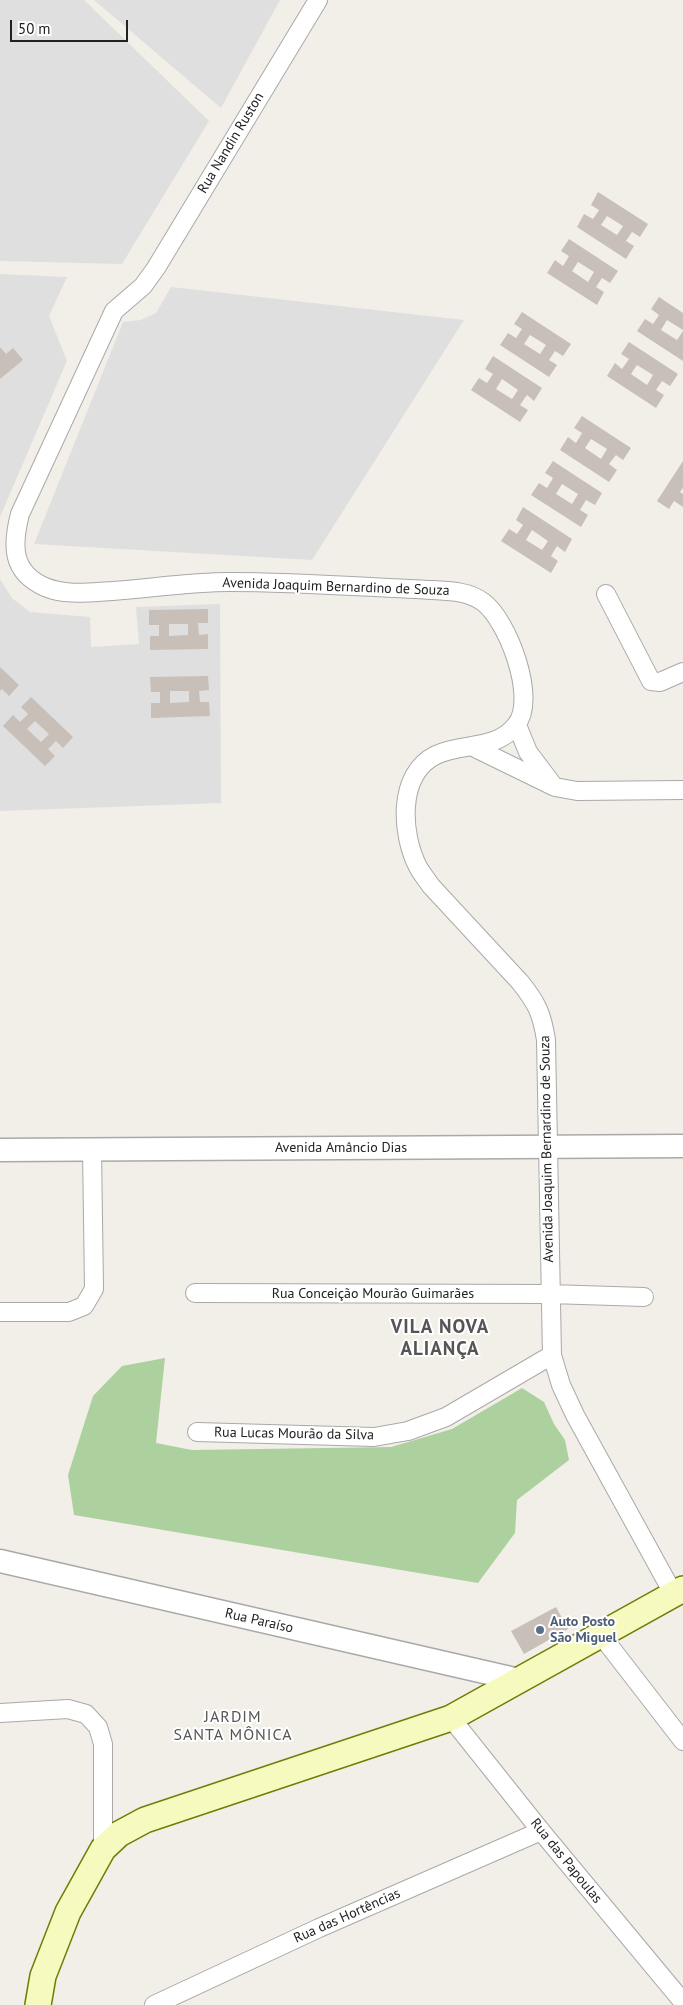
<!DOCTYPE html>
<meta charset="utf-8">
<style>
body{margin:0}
#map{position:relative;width:683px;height:2005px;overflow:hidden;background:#f2efe9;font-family:"PT Sans",sans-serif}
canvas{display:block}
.scale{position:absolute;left:10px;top:20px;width:118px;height:22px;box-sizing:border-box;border:2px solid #222;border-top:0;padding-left:6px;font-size:15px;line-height:18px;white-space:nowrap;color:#222;-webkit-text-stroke:4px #fff;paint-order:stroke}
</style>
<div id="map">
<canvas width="683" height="2005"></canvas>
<div class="scale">50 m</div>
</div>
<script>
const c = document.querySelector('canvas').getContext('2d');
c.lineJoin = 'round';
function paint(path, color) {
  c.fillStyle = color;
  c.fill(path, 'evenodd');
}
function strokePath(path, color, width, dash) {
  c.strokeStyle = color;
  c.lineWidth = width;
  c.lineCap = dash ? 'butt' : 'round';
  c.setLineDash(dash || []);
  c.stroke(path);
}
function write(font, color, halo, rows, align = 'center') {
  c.font = font + ' "PT Sans",sans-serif';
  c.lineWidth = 4;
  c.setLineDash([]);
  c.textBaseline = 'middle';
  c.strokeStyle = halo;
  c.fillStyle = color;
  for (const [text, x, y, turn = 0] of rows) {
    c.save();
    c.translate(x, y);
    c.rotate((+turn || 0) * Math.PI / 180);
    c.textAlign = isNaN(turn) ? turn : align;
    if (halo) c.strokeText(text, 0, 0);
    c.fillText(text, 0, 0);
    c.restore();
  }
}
paint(new Path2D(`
 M0 0H84L209 121 122 264 0 261Z
 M94 0H280L221 108Z
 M0 274 67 277 49 316 67 361 0 517Z
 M171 287 464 320 312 560 34 544 123 322 141 320 156 313Z
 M0 579 12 598 30 612 90 617 91 647 139 644 136 607 220 604 221 803 0 811Z`), '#e0dfdf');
paint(new Path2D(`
 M165 1358 156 1443 192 1450 391 1447 452 1429 522 1388 544 1402 554 1424 565 1440 569 1460 517 1500 515 1533 478 1583 74 1515 68 1475 93 1396 122 1366Z`), '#add19e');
paint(new Path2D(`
 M598 192 648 224 640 237 632 232 626 241 634 246 626 259 577 227 584 214 593 219 599 210 591 205ZM607 216 623 226 617 235 601 225Z
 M569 239 618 271 610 283 602 278 596 287 604 292 597 305 547 273 555 260 563 266 569 256 561 251ZM578 262 594 272 588 282 572 271Z
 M659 297 683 313V330L667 320 661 330 677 340 683 331V361L637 331 645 319 653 324 659 315 651 309Z
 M522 312 571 344 563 356 555 351 549 360 557 365 549 377 500 345 508 333 516 338 522 329 514 324ZM530 335 546 345 540 354 524 344Z
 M629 342 678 374 670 386 662 381 656 390 664 395 656 408 607 376 615 363 622 369 629 359 621 354ZM637 365 653 375 647 385 631 374Z
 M0 347 6 354 13 348 23 360 0 379Z
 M493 356 542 388 534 401 527 395 520 405 528 410 520 422 471 390 479 378 487 383 493 374 485 369ZM502 379 518 390 512 399 496 389Z
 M582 416 631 448 623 460 616 455 609 464 617 470 609 482 560 450 568 437 576 443 582 433 574 428ZM591 439 607 449 601 459 585 448Z
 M553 461 602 493 595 505 586 500 580 510 588 515 581 527 531 495 539 483 547 488 553 478 545 473ZM562 484 578 494 572 504 556 494Z
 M683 461V488L680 492 683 494V507L674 501 669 509 657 501Z
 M523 507 572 539 565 552 557 546 551 556 558 561 551 573 501 541 509 529 517 534 523 525 516 520ZM532 530 548 541 542 550 526 540Z
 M208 609V623H198L199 635 208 634V649L150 650V636H159V625H149V610ZM169 624H188V635L169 636Z
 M0 667 19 685 9 696 2 689 0 691Z
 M208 676 209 690 199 691 200 702H209L210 716 151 718V703H160V692H151L150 677ZM170 691H189V702L170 703Z
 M31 697 73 737 63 748 56 741 48 749 55 756 45 766 3 726 13 715 20 722 28 714 21 707ZM35 721 49 734 41 742 27 729Z
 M556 1607 568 1629 524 1654 511 1631Z`), '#c7bfb8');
const minor = new Path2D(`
 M318 0 156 268 143 286 114 311 20 514C12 545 11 572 45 587 66 596 91 592 113 591 152 588 192 582 230 582 297 582 365 587 432 590 449 591 468 591 483 602 507 619 538 699 516 725 496 751 462 742 436 755 397 774 401 834 418 867 422 874 427 880 431 886L520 982C537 1003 542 1014 546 1040L552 1355 561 1385 575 1415 674 1595
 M606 594 651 681 660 682 683 672
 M517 725 528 752 552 784
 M471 746 555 787 577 791 683 790
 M195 1293 550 1294 644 1297
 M0 1312H69L84 1306 94 1289 92 1149
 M197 1432 374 1437 408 1431 446 1417 552 1355
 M601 1635 683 1741
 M0 1713 68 1709 86 1714 98 1727 103 1744V1849
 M451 1718 541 1831 683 2002
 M154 2005 319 1928 541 1831`);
const tertiary = new Path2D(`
 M0 1150 683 1146
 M0 1561 519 1680`);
const secondary = new Path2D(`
 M38 2005 43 1976 68 1912 103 1849 119 1834 145 1820 451 1718 683 1589`);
strokePath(minor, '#a9a9a9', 20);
strokePath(tertiary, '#a9a9a9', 25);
strokePath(secondary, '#707d05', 28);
strokePath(minor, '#fff', 18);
strokePath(tertiary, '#fff', 22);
strokePath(secondary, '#f7fabf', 25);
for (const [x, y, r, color] of [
 [540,1630,5,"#5c6f8a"]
]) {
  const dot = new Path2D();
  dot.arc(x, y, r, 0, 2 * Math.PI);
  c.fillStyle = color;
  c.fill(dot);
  strokePath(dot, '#fff', 2);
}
write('14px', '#222', '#fff', [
 ["Rua Nandin Ruston",231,143,-59],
 ["Avenida Joaquim Bernardino de Souza",336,587,2],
 ["Avenida Amâncio Dias",341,1148],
 ["Avenida Joaquim Bernardino de Souza",547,1149,-91],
 ["Rua Conceição Mourão Guimarães",373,1294],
 ["Rua Lucas Mourão da Silva",294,1434,1],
 ["Rua Paraíso",259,1621,13],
 ["Rua das Papoulas",566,1861,51],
 ["Rua das Hortências",347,1916,-24]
]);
write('bold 14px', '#4e5e75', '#fff', [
 ["Auto Posto",550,1622],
 ["São Miguel",550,1638]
], 'left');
c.letterSpacing = '1px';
write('16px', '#555', '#fff', [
 ["JARDIM",233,1717],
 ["SANTA MÔNICA",233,1735]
]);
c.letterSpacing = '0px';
c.letterSpacing = '1px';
write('bold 19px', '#555', '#fff', [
 ["VILA NOVA",440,1328],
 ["ALIANÇA",440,1350]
]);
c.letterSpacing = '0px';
</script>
